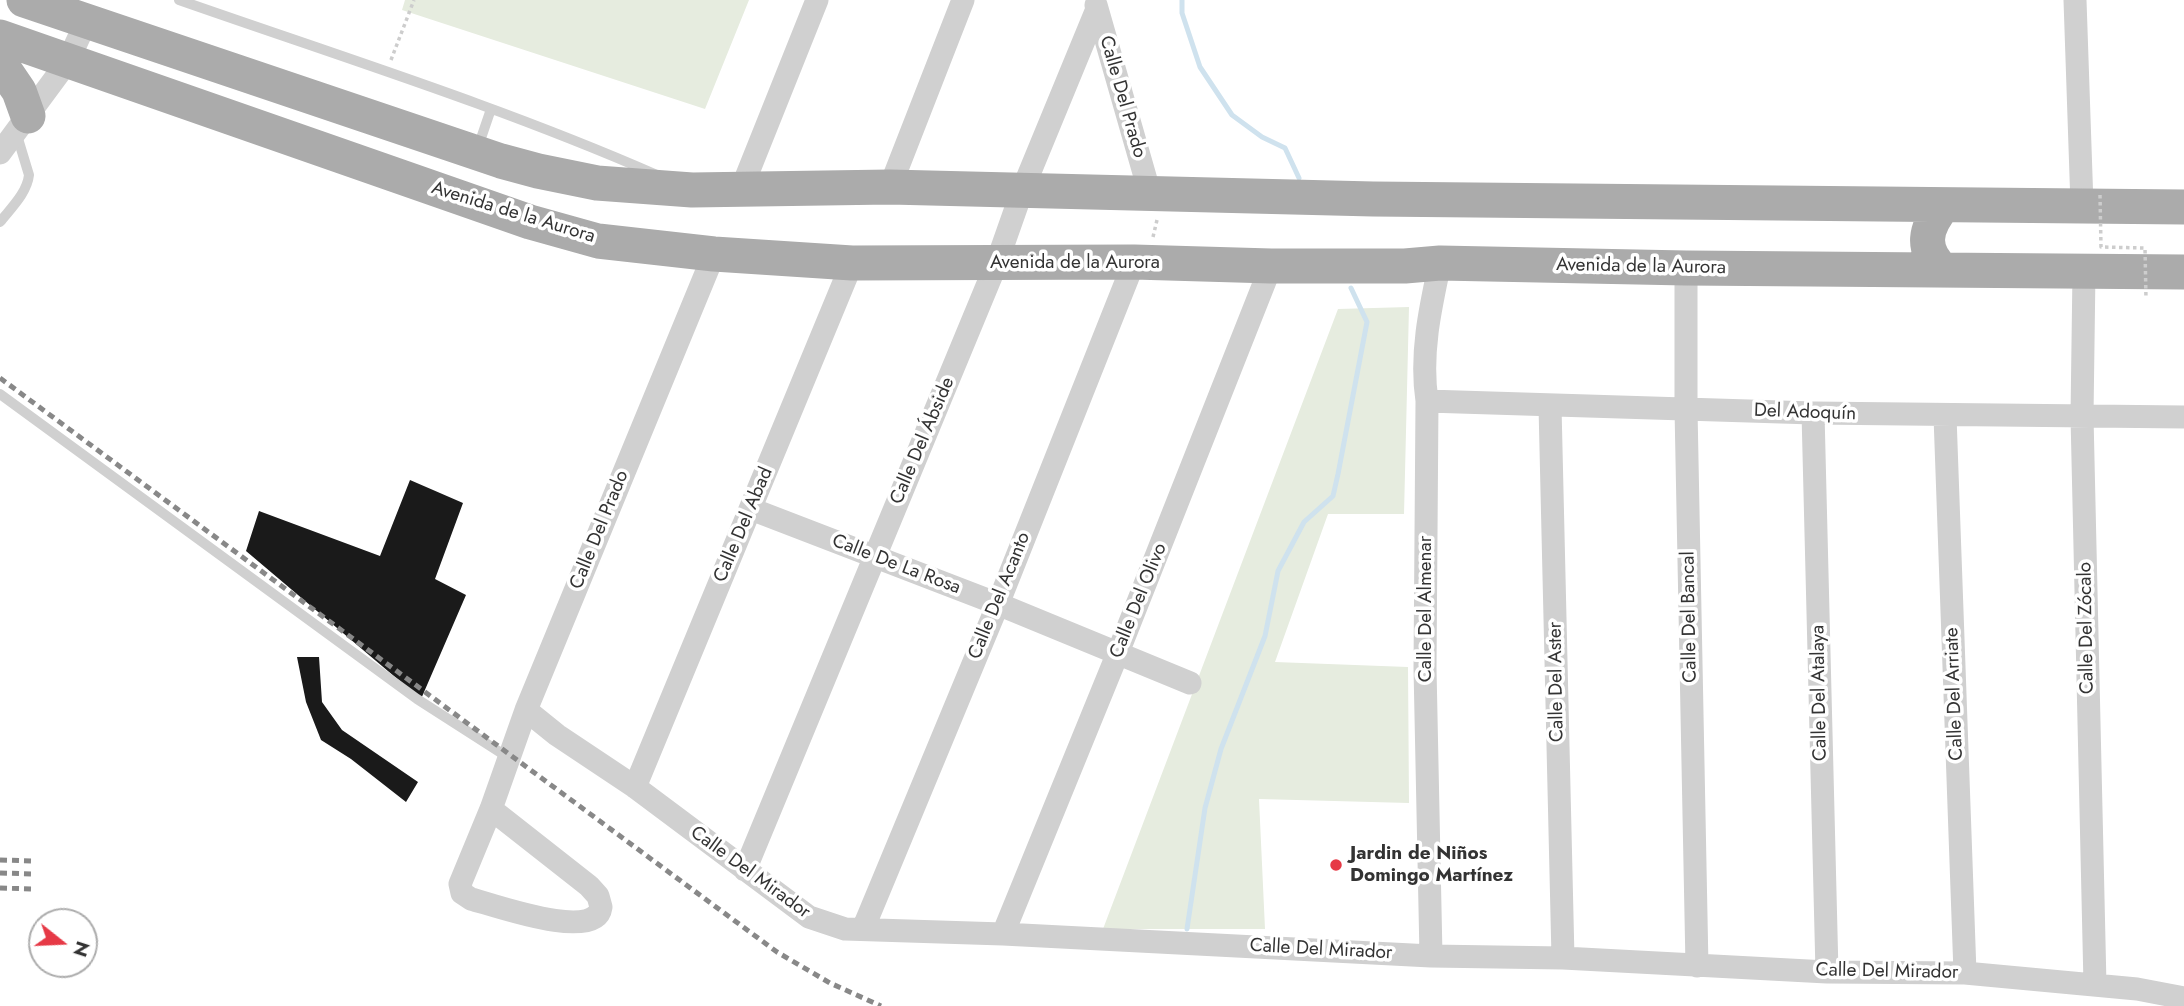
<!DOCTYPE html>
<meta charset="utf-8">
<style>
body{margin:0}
#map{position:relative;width:2184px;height:1006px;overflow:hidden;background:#fff;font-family:Jost,sans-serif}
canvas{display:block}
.north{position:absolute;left:28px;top:908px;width:70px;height:70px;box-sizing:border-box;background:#fff;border:2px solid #adadad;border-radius:50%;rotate:108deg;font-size:19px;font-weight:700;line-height:28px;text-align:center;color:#333}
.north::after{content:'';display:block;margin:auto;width:24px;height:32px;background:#e63946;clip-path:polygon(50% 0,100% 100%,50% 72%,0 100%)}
</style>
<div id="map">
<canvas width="2184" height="1006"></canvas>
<div class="north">N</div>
</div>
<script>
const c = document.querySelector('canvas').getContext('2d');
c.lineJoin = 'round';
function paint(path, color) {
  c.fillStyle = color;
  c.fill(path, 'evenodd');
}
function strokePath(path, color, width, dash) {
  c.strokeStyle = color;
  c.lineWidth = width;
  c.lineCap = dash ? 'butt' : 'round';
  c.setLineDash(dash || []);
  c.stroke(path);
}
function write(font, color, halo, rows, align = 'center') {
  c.font = font + ' Jost,sans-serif';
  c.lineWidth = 7;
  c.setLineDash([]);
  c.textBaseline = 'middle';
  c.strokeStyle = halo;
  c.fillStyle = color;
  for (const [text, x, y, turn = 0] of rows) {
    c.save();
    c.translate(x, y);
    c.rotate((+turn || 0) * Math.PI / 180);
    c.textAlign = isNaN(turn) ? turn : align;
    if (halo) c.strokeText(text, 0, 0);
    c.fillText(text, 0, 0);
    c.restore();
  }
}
paint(new Path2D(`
 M405 0H749L705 109 402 10Z
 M1409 307 1404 514H1328L1275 662 1408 667 1409 803 1259 799 1265 929H1103L1338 309Z`), '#e6ecdf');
strokePath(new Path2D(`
 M1182 0V13L1200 67 1232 115 1262 137 1285 148 1299 178
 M1187 929 1205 808 1221 749 1265 636 1278 571 1304 522 1333 496 1338 474 1367 322 1351 288`), '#cfe2ee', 5);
paint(new Path2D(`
 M410 480 463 503 435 579 466 595 421 699 246 551 259 511 380 556Z
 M297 657H319L322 702 342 730 418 782 406 802 351 759 321 740 306 702Z`), '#1a1a1a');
strokePath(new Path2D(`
 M391 60 414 0
 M1153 237 1157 220`), '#cdcdcd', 3.5, [3.5, 3.5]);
strokePath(new Path2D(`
 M179 0C339 56 502 107 657 175
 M477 150 491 109
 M0 222C11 208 27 193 29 175L16 132
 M0 394 417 699 509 758`), '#d0d0d0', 10);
strokePath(new Path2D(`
 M2075 0 2082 205
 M1096 5 1150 194
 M0 153 68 61 86 22
 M890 187 963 0
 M741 190 817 0
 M1686 268V409L1697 966
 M2084 271 2082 416 2095 985
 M1427 401 1813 413 2184 417
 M1550 406 1563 958
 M1813 413 1827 972
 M1945 416 1965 973
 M751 509 998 604 1190 683
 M526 710 557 735 635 787 809 917 845 929 1003 934 1431 956 1563 958 1827 972 1965 973 2137 989 2184 998
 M635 787 852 263
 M491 809 589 886 598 896 601 907C596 942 494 905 471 899L462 893 460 884 491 809 526 710 714 254
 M745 870 997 262 1022 191 1097 9
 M863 929 998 604 1134 262
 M1003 934 1117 655 1271 266
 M1431 956 1425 668 1427 401C1420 355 1430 309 1440 263`), '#d0d0d0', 23);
strokePath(new Path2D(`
 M24 0 501 161 538 171 597 183 692 190 890 187 1373 199 2184 207
 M0 37 530 222 598 241 714 254 852 263 1134 262 1271 266H1405L1440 263 1686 268 2184 272
 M0 63 19 91 28 116
 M1943 206C1925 228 1920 249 1943 270`), '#ababab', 35);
strokePath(new Path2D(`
 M0 378 777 952 830 983 881 1006
 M0 860 34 861
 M0 873 33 874
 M0 888 32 889`), '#888', 5, [7, 5]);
strokePath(new Path2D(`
 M2100 195 2101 247 2145 248 2146 299`), '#cdcdcd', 3.5, [3.5, 3.5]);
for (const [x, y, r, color] of [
 [1336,865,7,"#e63946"]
]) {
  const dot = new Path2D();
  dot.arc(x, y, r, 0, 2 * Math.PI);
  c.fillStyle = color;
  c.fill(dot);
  strokePath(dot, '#fff', 2.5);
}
write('19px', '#333', '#fff', [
 ["Calle Del Prado",1122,97,74],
 ["Avenida de la Aurora",513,213,17],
 ["Avenida de la Aurora",1075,263],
 ["Avenida de la Aurora",1641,267,1],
 ["Del Adoquín",1805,413,2],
 ["Calle Del Ábside",923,441,-67],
 ["Calle Del Abad",744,525,-67],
 ["Calle Del Prado",600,530,-68],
 ["Calle De La Rosa",896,565,21],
 ["Calle Del Acanto",1000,596,-68],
 ["Calle Del Olivo",1139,601,-68],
 ["Calle Del Almenar",1426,609,-90],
 ["Calle Del Bancal",1690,617,-91],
 ["Calle Del Zócalo",2087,628,-91],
 ["Calle Del Aster",1557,682,-91],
 ["Calle Del Atalaya",1820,693,-91],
 ["Calle Del Arriate",1955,694,-92],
 ["Calle Del Mirador",750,873,36],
 ["Calle Del Mirador",1321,950,3],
 ["Calle Del Mirador",1887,972,1]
]);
write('bold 19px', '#333', '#fff', [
 ["Jardin de Niños",1350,854],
 ["Domingo Martínez",1350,876]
], 'left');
</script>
